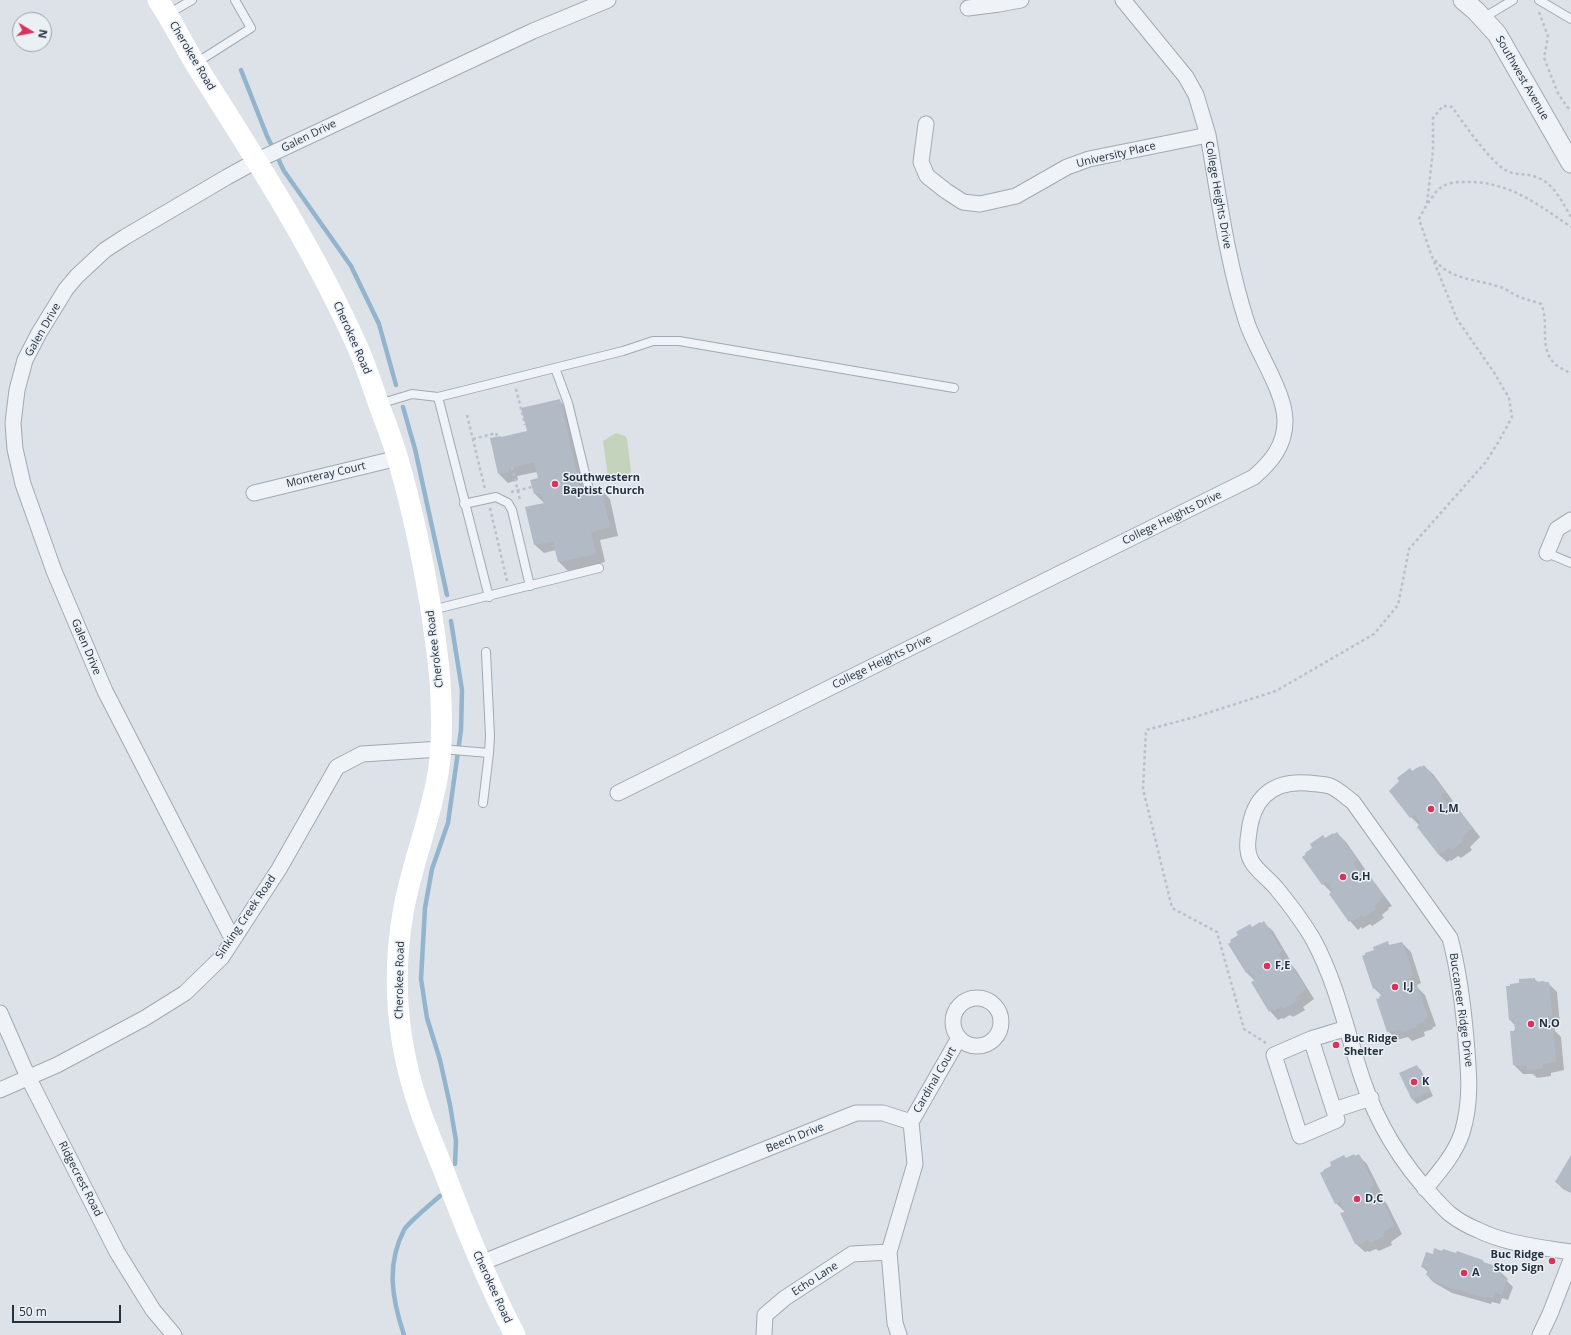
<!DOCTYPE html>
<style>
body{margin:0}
#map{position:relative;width:1571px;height:1335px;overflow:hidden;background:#dce2e8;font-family:"Open Sans",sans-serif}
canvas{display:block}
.north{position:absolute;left:12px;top:12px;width:40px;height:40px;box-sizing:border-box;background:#ebf0f5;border:1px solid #9ba4ad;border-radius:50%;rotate:100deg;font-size:11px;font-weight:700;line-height:16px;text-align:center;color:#243140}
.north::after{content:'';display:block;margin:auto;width:14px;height:18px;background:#dc315b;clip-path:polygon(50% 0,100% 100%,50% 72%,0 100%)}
.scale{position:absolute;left:12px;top:1305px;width:109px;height:18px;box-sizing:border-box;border:2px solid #243140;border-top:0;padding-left:5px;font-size:12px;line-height:14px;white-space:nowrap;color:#243140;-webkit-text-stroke:3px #ebf0f5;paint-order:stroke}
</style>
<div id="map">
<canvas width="1571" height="1335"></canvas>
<div class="north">N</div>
<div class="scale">50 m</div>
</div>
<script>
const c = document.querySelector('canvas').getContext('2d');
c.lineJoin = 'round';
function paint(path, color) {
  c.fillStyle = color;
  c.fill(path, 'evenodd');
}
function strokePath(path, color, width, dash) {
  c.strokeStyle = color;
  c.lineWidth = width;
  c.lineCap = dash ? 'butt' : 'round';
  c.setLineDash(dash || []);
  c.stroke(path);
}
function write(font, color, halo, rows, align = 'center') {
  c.font = font + ' "Open Sans",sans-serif';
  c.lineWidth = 3;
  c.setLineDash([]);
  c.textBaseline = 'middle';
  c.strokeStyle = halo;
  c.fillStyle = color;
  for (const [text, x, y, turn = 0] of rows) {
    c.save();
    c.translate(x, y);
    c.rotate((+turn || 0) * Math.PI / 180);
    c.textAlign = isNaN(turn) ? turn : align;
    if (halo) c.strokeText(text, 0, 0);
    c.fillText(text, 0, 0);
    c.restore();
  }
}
paint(new Path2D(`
 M616 433 625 436 627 439 631 471 629 479 624 480V482L620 480 611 479 608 476 603 441Z`), '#c4d3bc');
paint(new Path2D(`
 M559 400 568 409 588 493 601 490 610 499 618 536 600 540 605 562 568 571 559 562 556 550 544 553 535 545 544 503 535 494 532 481 539 479 537 472 517 476 518 480 508 483 499 474 491 439 502 438 528 432Z
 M1424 766 1433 774 1453 801 1451 802 1460 811 1480 837 1470 847 1472 850 1461 858 1458 856 1451 861 1450 860 1447 862 1438 854 1420 826 1411 817 1391 791 1412 772Z
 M1337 833 1346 842 1365 869 1364 870 1372 879 1392 906 1388 908 1389 909 1382 915 1384 918 1372 926 1370 924 1362 929 1361 927 1358 930 1350 921 1332 893 1323 884 1304 857 1326 839Z
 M1264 923 1273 931 1290 960 1288 961 1296 970 1314 999 1303 1007 1305 1010 1293 1017 1290 1015 1283 1019 1282 1018 1278 1020 1270 1011 1255 981 1246 972 1240 935 1250 925 1253 928Z
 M1387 943 1391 946 1402 943 1411 952 1421 983 1417 985V987L1425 995 1436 1026 1432 1028 1433 1029 1424 1032 1425 1036 1412 1041 1408 1037 1397 1040 1388 1031 1382 996 1374 988 1375 951Z
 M1534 979 1538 982 1548 983 1557 992 1560 1025H1557L1555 1027V1031L1561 1037 1564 1070 1551 1073V1076L1537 1078 1533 1074H1523L1514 1065 1515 1025 1510 1020 1520 984Z
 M1416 1066 1421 1070 1433 1096 1417 1104 1413 1100Z
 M1358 1155 1367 1164 1382 1194 1378 1195 1387 1204 1402 1234 1391 1242 1392 1245 1379 1251 1376 1249 1369 1252 1368 1251 1365 1252 1356 1244 1341 1214 1345 1212 1336 1203 1346 1159Z
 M1571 1157V1193L1563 1189 1556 1182Z
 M1483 1261 1486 1264 1495 1267 1508 1279 1507 1281 1513 1287 1508 1300 1502 1298 1500 1304 1492 1302 1491 1304 1452 1293 1433 1282 1427 1275 1428 1272 1422 1267Z`), '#0003');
strokePath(new Path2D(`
 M241 70 267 136 284 171 351 266 379 324 396 385
 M403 407 415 449 447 595
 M451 621 462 690 461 730 448 823 432 869 425 908 421 979 427 1018 440 1060 450 1105 456 1141 455 1164
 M404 1335C392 1299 386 1265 404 1230 408 1223 432 1203 440 1196`), '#92b4cc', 4.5);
paint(new Path2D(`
 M560 399 581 494 601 489 610 527 591 532 596 554 558 562 553 541 534 545 525 507 544 503 541 493 534 494 530 480 538 478 534 462 509 468V472L498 474 490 438 501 436V437L527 431 521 408Z
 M1424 765 1445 792 1442 794 1441 797 1446 803H1448L1451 801 1472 828 1462 838 1464 840 1452 850 1449 847 1442 853 1441 852 1438 854 1417 827 1420 824V822L1416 816 1414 815 1410 818 1389 791 1399 781 1397 778 1410 768 1412 771 1420 766 1421 767Z
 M1337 832 1357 860 1354 862V864L1358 870 1360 871 1364 869 1384 896 1380 899 1381 900 1374 906 1376 909 1363 918 1361 915 1353 921 1352 919 1349 922 1329 894 1332 891V889L1328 883 1326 882 1322 885 1302 857 1306 854 1305 853 1312 848 1310 844 1323 835 1325 838 1333 833 1334 834Z
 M1264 921 1282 951 1279 953 1280 954 1278 955 1282 961H1284L1285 962 1288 960 1306 989 1295 998 1297 1001 1283 1009 1281 1006 1273 1011 1272 1010 1269 1012 1251 982 1255 980V978L1251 972 1249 971 1246 973 1228 944 1231 942 1230 940 1238 935 1236 932 1250 924 1252 927 1260 922 1261 923Z
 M1388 941 1389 945 1402 942 1413 975 1409 976 1410 978H1409L1411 985 1413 986 1417 985 1428 1018 1424 1019 1425 1021 1416 1024 1417 1027 1402 1032 1401 1029 1387 1032 1376 999 1380 998 1379 996H1381L1378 989H1377V987L1373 989 1362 956 1365 955V953L1374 950 1373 947Z
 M1535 978V982L1544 981 1545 982H1549L1552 1016 1548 1017 1547 1018V1026L1549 1028 1553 1027 1556 1062 1543 1064V1068L1527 1070V1066L1513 1065 1510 1031H1514L1515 1029 1514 1021 1513 1020H1509L1506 986H1510V984L1519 983V979Z
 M1417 1065 1430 1091 1412 1100 1399 1073Z
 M1354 1154 1355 1156 1359 1154 1362 1159 1374 1185 1370 1189 1373 1195 1375 1196 1379 1194 1394 1225 1383 1233 1384 1236 1370 1243 1368 1240 1360 1244 1359 1243 1355 1244 1340 1213 1344 1212V1210L1341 1203 1339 1202 1335 1204 1320 1173 1324 1171 1323 1170 1331 1166 1330 1162 1344 1155 1346 1158Z
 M1571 1155V1191L1555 1182Z
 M1434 1248 1442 1251 1443 1249 1456 1253 1457 1251 1483 1260V1262L1496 1266 1495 1269 1502 1271 1500 1277 1507 1279 1502 1295 1495 1292 1493 1298 1486 1296 1485 1298 1445 1286V1285L1432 1280 1433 1278 1426 1275 1428 1269 1421 1267 1426 1252 1433 1254Z`), '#b2bbc5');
const service = new Path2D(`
 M1539 0 1571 19
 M168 14 192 0
 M1483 18 1513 0
 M196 63 251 28 235 0
 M555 368 568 403 588 486
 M438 397 489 597
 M379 404 412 394 438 397 623 351 653 341H679L954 388
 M464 504 496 497 508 503 512 510 530 586
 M1547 553 1571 563
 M432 610 599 568
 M441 749 489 753
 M483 803 489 753 490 736 486 652`);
const minor = new Path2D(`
 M968 8 999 4 1021 0
 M926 124 921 162 927 176 946 191 963 202 980 204 1016 196 1067 167 1089 159 1208 135
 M254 493 398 458
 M1547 553 1557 529 1571 520
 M618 793 1254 477C1271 462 1285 446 1285 421 1285 392 1257 352 1247 323 1227 262 1219 198 1208 135L1196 95 1186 77 1123 0
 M233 940 105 691 54 571 23 484 15 449 13 423 17 390 25 360 39 333 66 289 77 276 105 250 125 237 227 177 258 160 533 31 608 0
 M953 1022a24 24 0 1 1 48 0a24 24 0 1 1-48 0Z
 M0 1013 28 1077 117 1252 153 1310 174 1335
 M1311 1039 1337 1120 1300 1136 1274 1055 1311 1039 1347 1028
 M0 1090 57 1065 145 1018 185 993 222 957 233 940 279 869 337 767 362 754 441 749
 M1334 1110 1371 1098
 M911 1122 959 1038
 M1425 1189C1439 1172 1455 1154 1462 1133 1473 1098 1468 1063 1465 1028 1462 997 1458 968 1450 938L1353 802C1346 797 1338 789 1330 786 1323 784 1315 784 1308 783 1273 780 1253 797 1249 832 1248 838 1247 844 1248 850 1249 867 1268 877 1277 889 1290 905 1304 923 1314 941 1337 984 1347 1033 1362 1078 1377 1123 1403 1165 1435 1199 1440 1204 1445 1210 1450 1214 1459 1221 1468 1226 1478 1230 1506 1244 1540 1247 1571 1252
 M481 1263 856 1113H883L911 1122
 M764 1335 765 1315 785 1298 852 1254 889 1252
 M899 1335 895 1323 889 1252 915 1164 911 1122
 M1540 1335 1550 1314 1571 1260`);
const tertiary = new Path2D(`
 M1463 0 1476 11 1497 34 1571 163`);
strokePath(service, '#a1a9b2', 10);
strokePath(minor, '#a1a9b2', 17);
strokePath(tertiary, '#a1a9b2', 21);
strokePath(new Path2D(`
 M1539 12 1548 36 1544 58 1558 93 1567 107 1571 110
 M1428 203C1432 198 1436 190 1442 187 1447 183 1456 182 1462 182 1507 180 1536 203 1571 227
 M1435 260C1451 281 1480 279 1503 288 1509 291 1514 295 1520 297 1527 300 1534 301 1541 304 1550 323 1538 348 1555 364 1559 368 1566 370 1571 374
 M516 389 525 425
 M467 415 485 489
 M473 439 496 433 497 436
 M512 467 520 500
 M511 492 532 487
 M490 508 507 581
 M1266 1043 1244 1029 1217 932 1172 908 1143 789 1146 730 1195 717 1276 691 1374 634 1398 605 1409 549 1485 463 1499 441 1512 417 1509 398 1495 374 1457 319 1431 254 1419 219 1427 204 1433 150V118L1443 106 1452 107C1465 125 1484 153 1501 167 1513 177 1523 172 1536 177 1554 183 1562 202 1571 217`), '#bac0c7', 2.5, [3, 3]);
strokePath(service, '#eff2f6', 8);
strokePath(minor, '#eff2f6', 15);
strokePath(tertiary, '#eff2f6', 19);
strokePath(new Path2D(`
 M158 0C173 22 184 46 198 68 256 159 314 249 358 348 367 368 373 388 380 408 387 426 394 444 399 463 412 508 422 556 430 603 434 629 438 655 440 681 442 712 443 743 438 774 430 821 411 866 403 913 392 977 397 1042 418 1104 425 1126 435 1148 444 1171 465 1227 487 1282 515 1335`), '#fff', 21);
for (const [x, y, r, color] of [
 [555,484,4,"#dc315b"],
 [1431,809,4,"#dc315b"],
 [1343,877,4,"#dc315b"],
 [1267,966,4,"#dc315b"],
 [1395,987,4,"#dc315b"],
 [1531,1024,4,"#dc315b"],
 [1336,1045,4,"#dc315b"],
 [1414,1082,4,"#dc315b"],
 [1357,1199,4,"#dc315b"],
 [1552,1261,4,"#dc315b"],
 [1464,1273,4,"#dc315b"]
]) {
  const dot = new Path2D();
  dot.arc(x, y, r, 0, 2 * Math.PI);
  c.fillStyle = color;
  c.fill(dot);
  strokePath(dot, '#ebf0f5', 1.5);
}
write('11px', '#243140', '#ebf0f5', [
 ["Cherokee Road",192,56,59],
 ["Southwest Avenue",1522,78,60],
 ["Galen Drive",309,136,-26],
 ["University Place",1116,155,-13],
 ["College Heights Drive",1218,195,80],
 ["Galen Drive",43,330,-60],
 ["Cherokee Road",352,338,66],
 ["Monteray Court",326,475,-13],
 ["College Heights Drive",1172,518,-26],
 ["Galen Drive",86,647,67],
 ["Cherokee Road",435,649,-97],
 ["College Heights Drive",882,662,-26],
 ["Sinking Creek Road",246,917,-56],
 ["Cherokee Road",400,980,-89],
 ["Buccaneer Ridge Drive",1461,1010,82],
 ["Cardinal Court",935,1080,-60],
 ["Beech Drive",795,1138,-22],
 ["Ridgecrest Road",80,1179,63],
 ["Echo Lane",815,1279,-33],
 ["Cherokee Road",492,1287,65]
]);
write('bold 11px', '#243140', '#ebf0f5', [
 ["Southwestern",563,478],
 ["Baptist Church",563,491],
 ["L,M",1439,809],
 ["G,H",1351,877],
 ["F,E",1275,966],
 ["I,J",1403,987],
 ["N,O",1539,1024],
 ["Buc Ridge",1344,1039],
 ["Shelter",1344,1052],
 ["K",1422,1082],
 ["D,C",1365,1199],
 ["Buc Ridge",1544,1255,"right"],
 ["Stop Sign",1544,1268,"right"],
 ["A",1472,1273]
], 'left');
</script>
